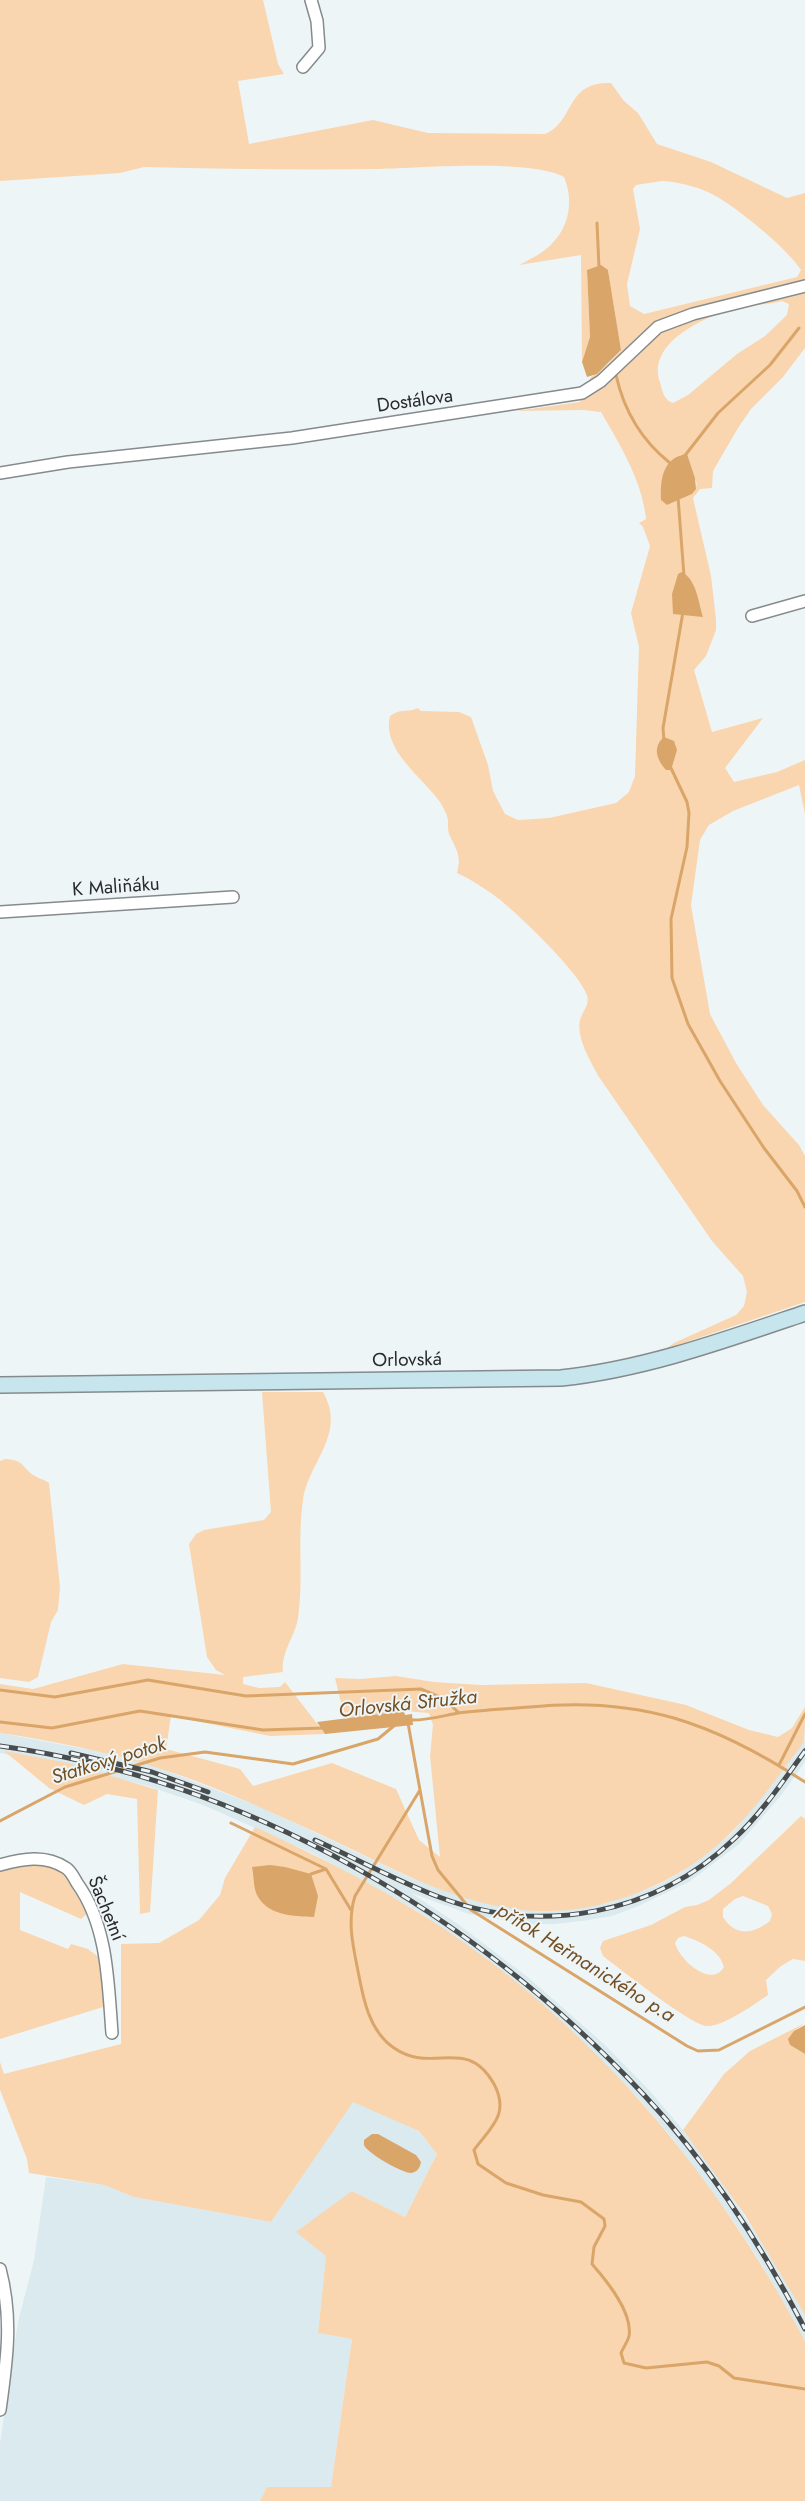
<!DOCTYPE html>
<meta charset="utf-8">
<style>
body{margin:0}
canvas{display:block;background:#eef5f7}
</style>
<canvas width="805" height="2501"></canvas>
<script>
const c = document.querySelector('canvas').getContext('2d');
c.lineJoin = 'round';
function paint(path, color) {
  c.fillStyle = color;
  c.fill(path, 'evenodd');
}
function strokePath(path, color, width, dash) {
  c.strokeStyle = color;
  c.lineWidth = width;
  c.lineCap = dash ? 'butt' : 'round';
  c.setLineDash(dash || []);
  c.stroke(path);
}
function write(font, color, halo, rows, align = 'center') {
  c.font = font + ' Jost,sans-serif';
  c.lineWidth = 4;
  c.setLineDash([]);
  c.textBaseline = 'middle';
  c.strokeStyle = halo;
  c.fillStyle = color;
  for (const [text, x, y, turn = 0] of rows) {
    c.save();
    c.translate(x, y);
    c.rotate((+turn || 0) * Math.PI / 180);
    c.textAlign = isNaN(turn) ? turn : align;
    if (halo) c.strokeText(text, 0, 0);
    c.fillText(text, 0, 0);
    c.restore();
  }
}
paint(new Path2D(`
 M0 1733 91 1750 154 1766 263 1808 413 1879 553 1911 608 1903 658 1885 683 1871 730 1835 768 1790 805 1739V1762L779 1798 739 1844 689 1882 636 1907 612 1916 582 1921 554 1924H525L469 1914 411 1893 458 1924 529 1978 604 2044 650 2091 683 2130 719 2178 773 2259 805 2315V2343L762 2265 734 2222 672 2138 640 2100 553 2015 417 1911 312 1853 203 1805 148 1786 82 1769 0 1753Z
 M353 2101 419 2131 437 2154 405 2217 352 2191 326 2256 318 2333 352 2339 331 2487H267L260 2501H0V2443L18 2322 34 2260 46 2177 104 2185 134 2197 271 2222Z`), '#daeaee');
paint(new Path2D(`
 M0 0H263L278 64 284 74 238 81 249 144 373 120 428 133 545 134C575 122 565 81 611 83L624 101 638 113 657 144 711 162 787 198 805 193V348L783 377 751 409 738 428 713 471 712 488 700 489 693 498 711 576 716 619V630L706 656 694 670 712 732 763 718 725 768 734 782 777 772 805 760V814L799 785 733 811 709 825 700 840 691 905 710 1014 736 1063 763 1105 799 1145 805 1156V1302L666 1349 674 1343 736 1315 744 1306 747 1292 743 1276 712 1241 599 1077C591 1062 576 1038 580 1020 583 1010 590 1005 587 995 579 972 519 915 499 899 486 889 472 880 457 873 462 856 456 849 449 834 448 830 448 827 448 823 449 817 443 807 440 802 423 778 381 749 390 716 401 708 407 713 418 708L421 711 459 712 471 717 488 765 493 791 505 814 518 820 549 818 616 803 629 792 635 776 639 647 631 613 650 546 643 527 639 523 646 519C642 480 620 445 601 412L583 410 516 411 580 402 591 377 608 364 621 350 608 270H587L590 337 582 362 581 255 519 265C528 260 538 256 546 249 568 232 575 203 564 177 530 159 422 168 379 169 301 170 222 169 144 167L120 173 0 181ZM662 181C678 182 695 186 710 193 733 204 787 248 801 270L797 277 644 314 630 306 627 284 640 229 633 189 636 185ZM782 301 789 304 787 315 765 336 737 354 688 395 673 403C664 401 662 390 660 382 646 341 710 314 741 307 756 304 768 305 782 301ZM680 455H687L697 484 692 494 667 505C664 481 656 469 680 455Z
 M262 1392H323C347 1434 309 1461 303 1500 297 1538 304 1579 298 1618 295 1637 281 1651 283 1672L243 1677V1684L259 1688 280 1687 285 1682 325 1734 270 1736 171 1716 166 1749 240 1769 253 1786 332 1763 396 1789 419 1840 440 1857 430 1756 433 1725 429 1713 404 1711 345 1719 335 1678 360 1679 396 1676 434 1682 481 1685 586 1683 686 1705 749 1730 778 1737 792 1728 805 1707C805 1717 805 1732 804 1740 802 1747 795 1753 791 1759 775 1781 760 1802 741 1822 714 1852 680 1876 642 1891 530 1937 447 1896 347 1847 303 1826 259 1806 214 1788 145 1760 73 1744 0 1733V1684L33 1689 123 1664 225 1675 216 1670 207 1657 189 1544 196 1534 204 1530 264 1520 271 1512Z
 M5 1459C26 1460 21 1468 35 1476 40 1479 45 1480 49 1483L60 1587 58 1610 51 1622 38 1677 29 1682 0 1678V1461Z
 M4 1751 68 1763 158 1790 150 1912 140 1914 137 1799 107 1794 84 1805 49 1788Z
 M801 1816 805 1819V1961L793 1959 781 1966 766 1980 768 1995C755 2004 721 2028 706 2026 690 2024 620 1969 603 1956L600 1948 603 1941 651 1925 685 1907 697 1905 709 1900 730 1884ZM743 1896 768 1906 772 1914 770 1921C754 1934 735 1937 723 1917V1909L735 1899ZM684 1936C699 1941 720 1950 724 1967 711 1989 679 1959 675 1943L678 1938Z
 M255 1827C310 1852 364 1879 416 1911 548 1992 660 2108 744 2238 761 2264 777 2290 792 2318 796 2325 802 2334 805 2342 805 2354 805 2372 805 2384 805 2423 805 2462 805 2501H260L267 2487H331L352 2339 318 2333 326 2256 296 2232 352 2191 405 2217 437 2154 419 2131 353 2102 271 2222 134 2197 104 2185 29 2173 27 2159 0 2090V2062L4 2074 121 2044V1944L159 1943 199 1920 220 1895 225 1878Z
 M46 1865 62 1872 88 1913 81 1919 20 1892V1930L68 1949 71 1944 88 1949 100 1958 104 1982 103 2007 0 2039V1872L22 1866Z
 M805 2023 794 2031 790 2045 805 2054V2315L745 2215 683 2130 724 2074 750 2051Z`), '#f9d6af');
paint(new Path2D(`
 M601 265 608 270 621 350 597 374 587 377 582 362 590 337 587 270Z
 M687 454 695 478 696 489 692 494 667 505 661 500C660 479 663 457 687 454Z
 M682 572C697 581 698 601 703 617L673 614 672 594 678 574Z
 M664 737 674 741 677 750 671 770H666C657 760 652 747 664 737Z
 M404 1711 405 1715 412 1714 413 1725 325 1734 317 1722Z
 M270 1865 285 1867 311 1874 318 1896 314 1917C293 1916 268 1916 257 1895 253 1887 254 1875 252 1867Z
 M805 2025V2054L790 2045 788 2039 794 2031Z
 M372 2134H378L416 2155 421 2162C420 2167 418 2172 411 2173 402 2173 367 2153 364 2145V2140Z`), '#daa569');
strokePath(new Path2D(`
 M597 223 599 268
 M616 375C624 411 641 440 670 463
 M683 458 718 413 770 365 799 328
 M678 497 684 576
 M664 741 663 728 683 612
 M670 766 687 802 689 813 687 847 671 919 672 978 688 1024 720 1081 764 1148 797 1191 805 1207
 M0 1690 55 1697 148 1680 246 1696 421 1689 444 1699 459 1713
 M409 1720C425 1721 442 1716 458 1713 482 1710 506 1709 530 1707 640 1696 714 1723 805 1782
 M0 1722 52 1728 140 1711 263 1730 323 1728
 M408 1723 420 1790 355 1896C347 1921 353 1946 358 1971 363 1998 369 2031 394 2048 433 2075 466 2035 494 2084 510 2114 491 2127 474 2150L478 2164 506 2183 543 2195 581 2202 604 2219 605 2226 594 2247 592 2264C606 2280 633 2312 629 2336 628 2341 623 2348 621 2353L624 2363 646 2368 707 2362 719 2366 734 2378 805 2389
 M779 1765 805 1714
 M420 1790 432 1856 438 1870 471 1910 687 2046 698 2051 719 2050 805 2007
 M0 1821 65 1787 160 1758 205 1752 293 1764 378 1739 395 1725
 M231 1823 326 1869 351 1910
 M311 1874 326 1869`), '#daa569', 3);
const minor = new Path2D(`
 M303 67 319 48 317 21 311 0
 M0 473 68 462 292 438 582 393 601 381 658 327 693 314 805 286
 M752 616 805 601
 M0 912 233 897
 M0 1865C22 1859 45 1854 66 1868 71 1871 74 1878 77 1883 108 1926 108 1983 112 2033
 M0 2269C13 2318 7 2360 0 2410`);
const secondary = new Path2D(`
 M0 1385 561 1378C645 1369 725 1340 805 1313`);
strokePath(minor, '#858b8c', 14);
strokePath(secondary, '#858b8c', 18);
strokePath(minor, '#fff', 11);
strokePath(secondary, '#c7e5ed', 15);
const rail = new Path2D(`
 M0 1746C247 1780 475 1914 644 2095 708 2163 762 2246 805 2329
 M71 1753 152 1772 208 1792
 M315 1840C357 1859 397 1881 439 1897 540 1936 655 1915 734 1839 762 1813 783 1781 805 1751`);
strokePath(rail, '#494c4d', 5);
strokePath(rail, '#eef5f7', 3, [9]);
write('19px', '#282a2b', '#eef5f7', [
 ["Dostálova",415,402,-8],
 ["K Maliňáku",116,888,-4],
 ["Orlovská",407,1361,-1],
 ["Šachetní",105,1909,68]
]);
write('italic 20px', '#734e22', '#eef5f7', [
 ["Orlovská Stružka",408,1705,-6],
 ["Statkový potok",109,1762,-17],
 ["přítok Heřmanického p.a",585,1964,32]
]);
</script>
